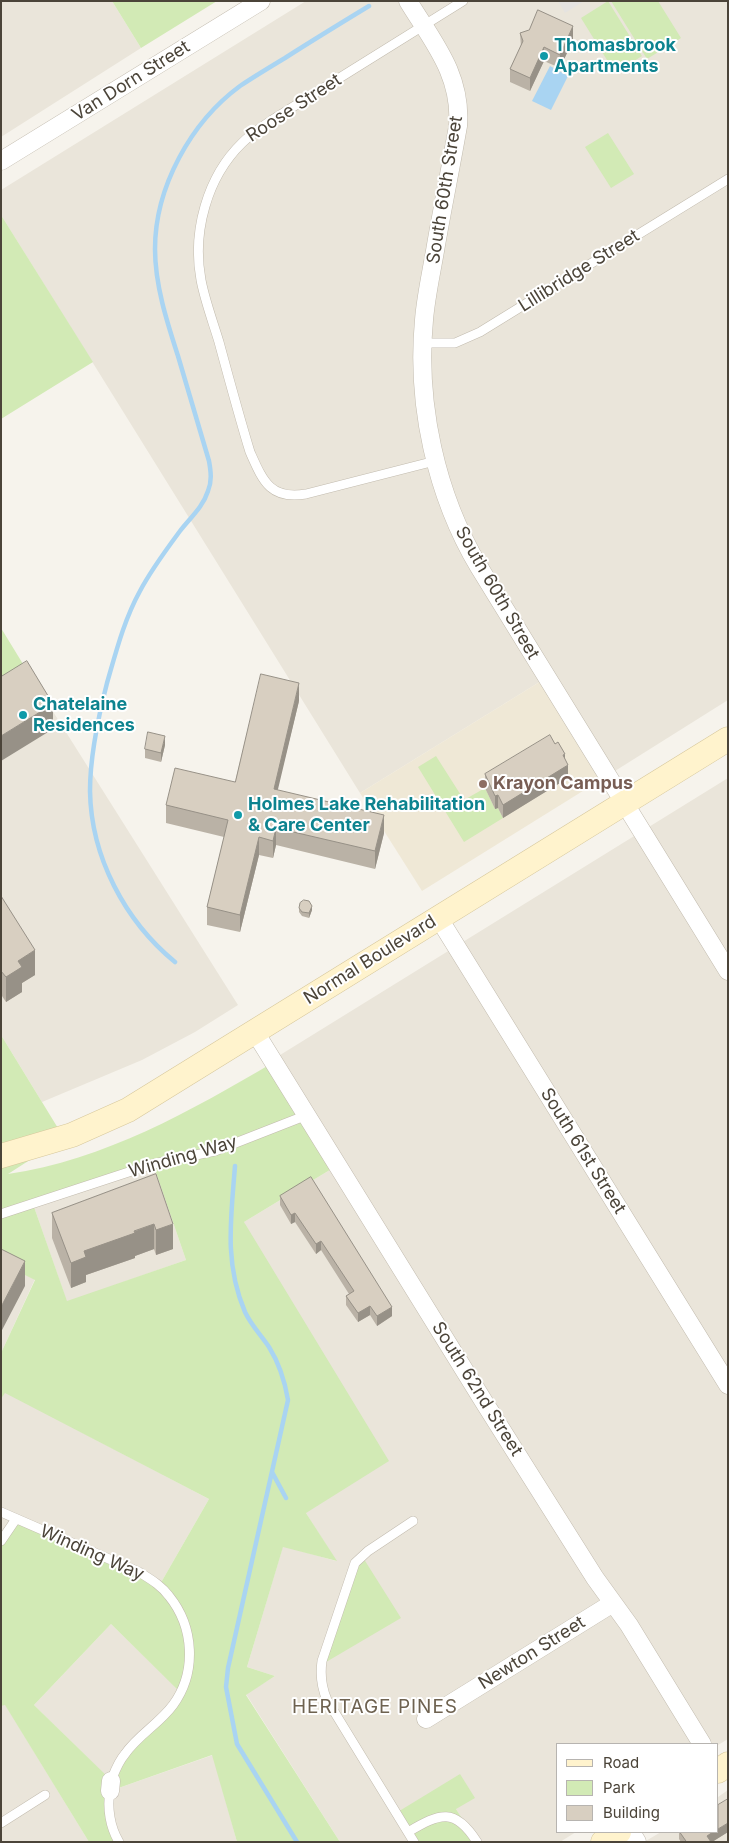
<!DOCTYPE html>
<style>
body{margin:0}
#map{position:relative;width:729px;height:1843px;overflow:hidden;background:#f6f3ec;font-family:Inter,sans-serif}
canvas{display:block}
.frame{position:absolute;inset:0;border:2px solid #4b4439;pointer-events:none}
.legend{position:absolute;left:556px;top:1743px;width:162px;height:90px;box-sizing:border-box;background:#fff;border:1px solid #b7b4b0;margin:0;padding:6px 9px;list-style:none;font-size:15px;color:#4b4439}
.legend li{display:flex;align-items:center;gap:10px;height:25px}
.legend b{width:25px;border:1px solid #b7b4b0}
</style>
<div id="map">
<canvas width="729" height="1843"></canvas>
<div class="frame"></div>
<ul class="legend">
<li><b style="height:6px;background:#fff3cd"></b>Road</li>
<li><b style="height:14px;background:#d2eab5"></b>Park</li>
<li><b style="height:14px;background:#d8cfc1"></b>Building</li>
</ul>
</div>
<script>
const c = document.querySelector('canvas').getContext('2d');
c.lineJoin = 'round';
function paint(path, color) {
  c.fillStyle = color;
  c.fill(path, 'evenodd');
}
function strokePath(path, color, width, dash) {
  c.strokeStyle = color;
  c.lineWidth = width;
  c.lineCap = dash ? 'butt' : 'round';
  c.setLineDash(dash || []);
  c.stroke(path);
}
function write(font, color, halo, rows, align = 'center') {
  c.font = font + ' Inter,sans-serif';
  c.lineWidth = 4;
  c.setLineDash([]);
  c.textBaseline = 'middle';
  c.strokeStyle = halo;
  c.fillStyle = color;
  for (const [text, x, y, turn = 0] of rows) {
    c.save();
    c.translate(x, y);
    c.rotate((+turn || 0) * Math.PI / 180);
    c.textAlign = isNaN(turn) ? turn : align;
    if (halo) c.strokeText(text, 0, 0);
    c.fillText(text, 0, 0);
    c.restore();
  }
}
paint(new Path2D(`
 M1 1H112L141 48 1 137Z
 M306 1H728V700L607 776 546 678 360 793 1 215V190Z
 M23 664 238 1005 195 1032 142 1060 42 1102 1 1035V677Z
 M728 778V1739L718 1745 558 1744V1832H576L560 1842H477L456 1809 460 1774 414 1842H340L246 1694 275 1676 247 1667 283 1546 336 1561 306 1513 244 1222 338 1165 272 1060Z
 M153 1164 186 1260 67 1302 33 1204Z
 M1 1263 35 1279 1 1353Z
 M5 1392 209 1499 159 1586 1 1541V1399Z
 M111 1624 181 1692 111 1781 34 1705Z
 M5 1704 89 1842H1V1706Z
 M213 1755 237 1842H119L110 1791Z
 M728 1790V1842H644L661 1832H718V1797Z`), '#eae5da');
paint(new Path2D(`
 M546 678 607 776 422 891 360 793Z`), '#efe8d6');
paint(new Path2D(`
 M112 1H217L141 48Z
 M608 1 642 56 615 73 581 18Z
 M611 1H658L681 38 647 59Z
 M608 133 634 174 611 188 585 147Z
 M1 215 93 362 1 419Z
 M1 628 23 664 1 677Z
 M436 756 464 800 485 788 495 809 498 808 503 818 464 842 418 767Z
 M1 1035 64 1138 8 1174C104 1160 191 1111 274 1062L338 1165 244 1222 389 1461 306 1513 337 1561 283 1547 247 1667 275 1676 246 1695 340 1842H237L212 1755 110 1791 108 1799 119 1842H89L5 1705 1 1706V1541L16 1519 159 1586 209 1499 5 1393 1 1399V1353L35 1280 1 1263ZM153 1164 186 1260 67 1301 33 1204ZM111 1624 181 1693 125 1752 111 1780 34 1705Z
 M362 1556 401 1618 321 1665Z
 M460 1774 475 1798 456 1809 477 1842H414L396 1813Z`), '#d2eab5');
paint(new Path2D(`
 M558 1H584L565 13Z`), '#e5e3e0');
paint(new Path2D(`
 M550 66 568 76 551 110 532 101Z`), '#a9d4f2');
strokePath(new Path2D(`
 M175 962C125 921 91 857 90 791 90 756 98 718 107 683 116 652 124 620 140 591 151 570 166 550 180 531 190 518 203 507 208 491 212 481 211 472 209 461 199 426 188 391 178 356 167 322 155 285 155 249 155 187 191 122 240 86 255 76 270 67 285 58 313 40 341 23 369 6
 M235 1166C231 1218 224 1263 245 1312 251 1325 261 1335 269 1347 279 1363 285 1382 288 1400L228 1668 226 1687 237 1744 297 1842
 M272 1472 286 1498`), '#a9d4f2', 4.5);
const service = new Path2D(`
 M423 343H455L480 332 728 179
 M435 461 306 494C270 500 263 481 250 452 239 416 229 379 219 342 213 322 205 301 201 280 192 232 207 177 242 143 251 134 262 127 272 120L463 1
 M1 1214 153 1164 215 1151 307 1115
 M1 1512 139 1572C150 1579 161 1585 169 1596 194 1627 197 1672 173 1705 159 1724 138 1735 125 1754 118 1762 115 1771 111 1781
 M413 1521 368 1551 355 1563 322 1661C320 1675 321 1686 327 1700L414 1842
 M1 1541 16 1519
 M110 1791C107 1808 110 1827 119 1842
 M1 1823 45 1795
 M408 1832C440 1813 455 1807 477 1842`);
const minor = new Path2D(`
 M408 1C433 42 462 75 458 126 451 166 443 205 436 245 432 270 426 295 424 320 416 404 436 495 479 567L728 971
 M1 161 261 1
 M438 917 728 1385
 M255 1032 484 1402 595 1578 629 1625 702 1744
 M426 1719 613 1603
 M110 1791 111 1781
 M631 1832 637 1842`);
const secondary = new Path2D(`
 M1 1156 72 1135 128 1110 728 739
 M718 1771 728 1764
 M603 1842 619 1832`);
strokePath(service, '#c2bbae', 10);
strokePath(minor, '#c2bbae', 19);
strokePath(secondary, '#d6c79b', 25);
strokePath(service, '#fff', 9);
strokePath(minor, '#fff', 18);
strokePath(secondary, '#fff3cd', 24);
paint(new Path2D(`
 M520 33 573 40 560 68 544 61 530 91 510 82V69L521 47Z
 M299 701 277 790 384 833 375 869 276 845 273 858 259 855 240 932 207 925V907L224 837 166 823V805L235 782Z
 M165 745 161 762 145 758V749Z
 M565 759 568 778 503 818 498 808 495 809 485 788V774Z
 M1 896 35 975 22 983V992L6 1002 2 996Z
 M299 908 312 910 309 918 302 916 299 912Z
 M156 1174 173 1249 156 1255 154 1249 135 1256V1258L86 1275V1282L71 1288 52 1238V1213Z
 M280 1196 392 1316 377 1326 370 1315 358 1322 346 1305V1296L349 1294 321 1250 316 1254 295 1222 291 1224 280 1205Z
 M679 1832H728L712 1842H681L679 1839Z`), '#bab2a6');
paint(new Path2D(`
 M573 26V40L560 68V55Z
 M544 47V61L530 91V78Z
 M299 683V701L274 806V789Z
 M53 704V729L1 761V736Z
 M165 736V745L161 762V753Z
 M565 754V767L568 765V778L503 818V805Z
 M498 795V808L495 809V796Z
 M384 815V833L375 869V851Z
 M276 828V845L273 858V841Z
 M259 837V855L240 932V915Z
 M312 906V910L309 918V913Z
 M35 950V975L22 983V992L6 1002V977L18 961Z
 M1 971H2L1 996Z
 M295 1213V1222L291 1224V1215Z
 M154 1224V1249L135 1256V1258L86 1275V1282L71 1288V1263L84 1251Z
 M173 1224V1249L156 1255V1230Z
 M321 1241V1250L316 1254V1244Z
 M25 1261V1286L1 1332V1307Z
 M370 1306V1315L358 1322V1313Z
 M392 1307V1316L377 1326V1316Z
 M728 1823V1832L712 1842H707V1836L713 1832H718V1829Z`), '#979187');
const building = new Path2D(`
 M538 10 573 26 560 55 544 47 530 78 510 69 523 41 520 33 529 30Z
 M27 661 53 704 1 736V677Z
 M261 674 299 683 274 789 384 815 375 851 276 828 273 841 259 837 240 915 207 907 228 820 166 805 175 768 235 782Z
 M148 732 165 736 161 753 145 749Z
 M550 735 555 744 558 742 565 754 563 755 568 765 503 805 498 795 495 796 485 774Z
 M1 896 35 950 18 961 22 967 6 977 1 971Z
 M304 900 309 901 312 906 309 913 302 912 299 908 300 903Z
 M156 1174 173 1224 156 1230 154 1224 134 1231 135 1233 84 1251 86 1257 71 1263 52 1213Z
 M311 1177 392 1307 377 1316 370 1306 358 1313 346 1296 354 1291 321 1241 316 1244 295 1213 291 1215 280 1196Z
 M1 1249 25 1261 1 1307Z
 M728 1799V1823L718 1829V1805Z
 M680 1832H713L707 1836 711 1842H687Z`);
paint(building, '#d8cfc1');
strokePath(building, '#979187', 1);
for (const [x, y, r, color] of [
 [544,56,5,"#0f9aa8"],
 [23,715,5,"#0f9aa8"],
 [483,784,5,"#8d6e63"],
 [238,815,5,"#0f9aa8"]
]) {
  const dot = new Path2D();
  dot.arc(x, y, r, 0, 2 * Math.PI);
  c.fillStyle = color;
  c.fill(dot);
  strokePath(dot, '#fff', 2);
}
write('bold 18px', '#0d838f', '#fff', [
 ["Thomasbrook",554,46],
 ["Apartments",554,67],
 ["Chatelaine",33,705],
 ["Residences",33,726],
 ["Holmes Lake Rehabilitation",248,805],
 ["& Care Center",248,826]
], 'left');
write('18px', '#4b4439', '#fff', [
 ["Van Dorn Street",131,81,-32],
 ["Roose Street",294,108,-33],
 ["South 60th Street",445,190,-81],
 ["Lillibridge Street",579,271,-32],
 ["South 60th Street",497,593,60],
 ["Normal Boulevard",370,960,-32],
 ["South 61st Street",583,1151,58],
 ["Winding Way",183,1157,-16],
 ["South 62nd Street",477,1389,58],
 ["Winding Way",92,1553,24],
 ["Newton Street",532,1653,-32]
]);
write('bold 18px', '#785e54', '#fff', [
 ["Krayon Campus",493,784]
], 'left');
c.letterSpacing = '1px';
write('19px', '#6e6250', '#fff', [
 ["HERITAGE PINES",375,1707]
]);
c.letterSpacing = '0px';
</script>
